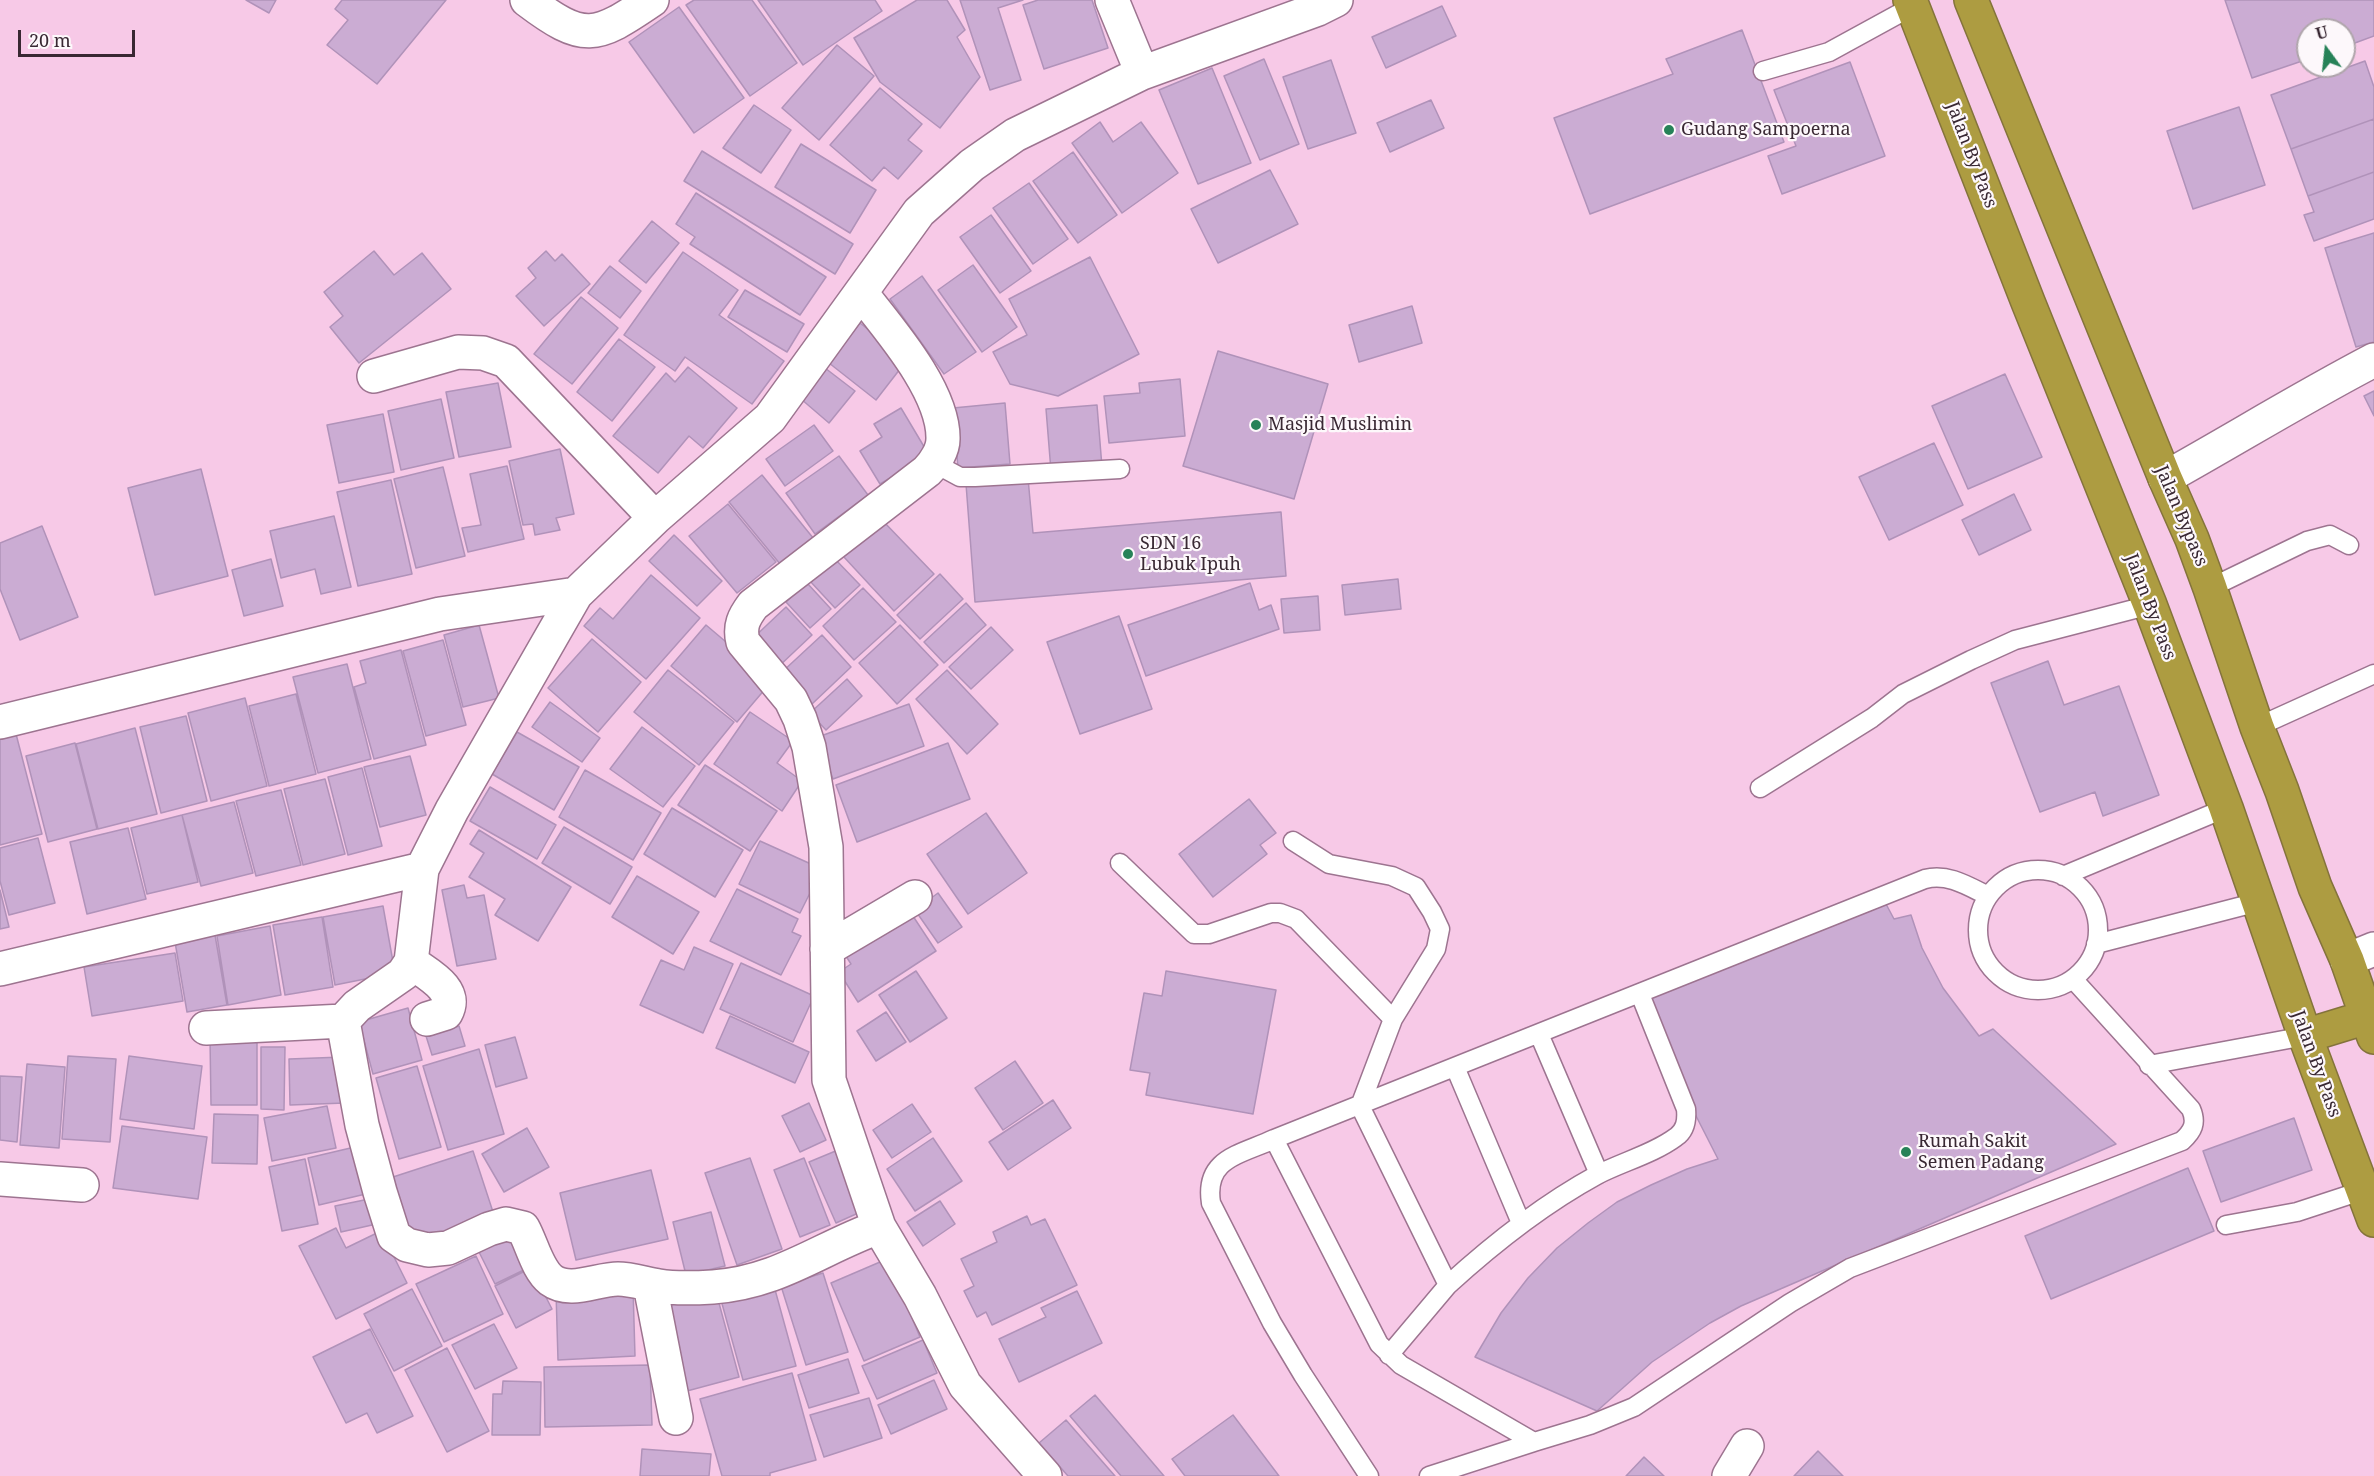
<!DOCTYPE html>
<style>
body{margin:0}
#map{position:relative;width:2374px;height:1476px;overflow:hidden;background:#f7c9e7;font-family:"Noto Serif",serif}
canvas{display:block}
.north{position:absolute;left:2296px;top:18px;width:60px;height:60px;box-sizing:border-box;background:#fdf8fb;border:2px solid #afa5ab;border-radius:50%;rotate:345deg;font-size:16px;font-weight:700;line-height:24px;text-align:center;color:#392833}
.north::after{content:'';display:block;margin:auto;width:21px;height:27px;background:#278258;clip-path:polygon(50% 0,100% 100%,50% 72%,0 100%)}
.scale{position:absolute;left:18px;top:30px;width:117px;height:27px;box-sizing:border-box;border:3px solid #392833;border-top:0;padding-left:8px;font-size:18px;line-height:21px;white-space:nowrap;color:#392833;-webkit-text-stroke:4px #fdf8fb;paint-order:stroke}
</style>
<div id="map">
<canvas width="2374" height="1476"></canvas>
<div class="north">U</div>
<div class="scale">20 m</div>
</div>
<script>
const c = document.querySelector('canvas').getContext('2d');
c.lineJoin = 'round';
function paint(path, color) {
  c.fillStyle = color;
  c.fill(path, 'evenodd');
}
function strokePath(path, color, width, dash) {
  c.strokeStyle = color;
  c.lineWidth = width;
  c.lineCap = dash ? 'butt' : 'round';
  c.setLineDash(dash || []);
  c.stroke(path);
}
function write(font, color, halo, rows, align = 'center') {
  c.font = font + ' "Noto Serif",serif';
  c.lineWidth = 4.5;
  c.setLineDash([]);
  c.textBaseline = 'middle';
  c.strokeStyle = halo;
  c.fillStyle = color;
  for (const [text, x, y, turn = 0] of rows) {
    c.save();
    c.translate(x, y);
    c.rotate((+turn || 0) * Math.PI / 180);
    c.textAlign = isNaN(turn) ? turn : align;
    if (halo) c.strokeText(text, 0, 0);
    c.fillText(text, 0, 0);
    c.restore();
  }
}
const building = new Path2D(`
 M246 0H276L269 13Z
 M342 0H446L377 84 327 45 348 20 335 9Z
 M694 0H752L797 63 750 96 686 5Z
 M758 0H875L882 11 803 65Z
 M917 0H947L965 30 957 37 980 77 940 128 880 82 854 38Z
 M960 0H1023L998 8 1021 80 990 90Z
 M1038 0H1092L1108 48 1044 69 1023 5Z
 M2225 0H2374V36L2344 47V30H2308V59L2252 78Z
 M1442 6 1456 36 1386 68 1372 37Z
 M679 7 744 98 694 133 629 42Z
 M1742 30 1784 142 1590 214 1554 118 1673 74 1666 59Z
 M837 45 874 76 819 140 782 108Z
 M1264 59 1299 144 1260 160 1224 76Z
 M1331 60 1356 133 1308 149 1283 77Z
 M2365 61 2374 87V119L2291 149 2271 95Z
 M1850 62 1885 156 1782 194 1768 156 1796 146 1774 90Z
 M1212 68 1251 163 1198 184 1159 90Z
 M880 88 922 124 908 140 922 151 898 179 884 167 872 181 830 145Z
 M1431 100 1444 128 1390 152 1377 123Z
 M754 105 791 130 761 173 723 148Z
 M2239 107 2265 185 2193 209 2167 131Z
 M2374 119V172L2308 196 2291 149Z
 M1100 122 1113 142 1141 122 1178 173 1122 213 1072 143Z
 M801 144 876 190 850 233 775 187Z
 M702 151 853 244 835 274 684 181Z
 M1073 152 1117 215 1078 243 1033 181Z
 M1270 170 1298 224 1218 263 1191 209Z
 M2374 172V219L2314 241 2304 215 2314 212 2308 196Z
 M1029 183 1068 239 1033 264 993 208Z
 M696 193 826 277 800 315 690 244 695 237 676 224Z
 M991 215 1031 271 1000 293 960 237Z
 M652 221 679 243 646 283 619 261Z
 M2374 233V342L2356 347 2325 248Z
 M374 251 394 275 422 253 451 289 359 363 330 327 343 316 324 292Z
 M546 251 555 261 562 254 590 284 544 326 516 296 536 278 528 268Z
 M683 252 738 290 719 315 784 361 752 404 685 357 675 371 624 335Z
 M1090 257 1139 354 1058 396 1010 384 993 352 1027 335 1009 299Z
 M973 265 1017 327 982 352 938 290Z
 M610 266 641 291 620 318 588 293Z
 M922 276 976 352 944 374 890 299Z
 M745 290 804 324 787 352 728 317Z
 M581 297 618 328 572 384 534 354Z
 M1412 306 1422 343 1359 362 1349 325Z
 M860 323 907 360 876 400 829 363Z
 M619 339 655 367 612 421 577 392Z
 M1218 351 1328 384 1294 499 1183 466Z
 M688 367 737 408 703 448 689 436 658 473 613 436 666 373 675 382Z
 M825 368 855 391 829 423 801 399Z
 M2005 374 2042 457 1968 489 1932 406Z
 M1180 379 1185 436 1109 443 1104 396 1140 393 1139 383Z
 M498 383 511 447 459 457 446 392Z
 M2374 391V416L2364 396Z
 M441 399 454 458 401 470 388 411Z
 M1005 403 1010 464 958 468 953 408Z
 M1097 405 1102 467 1051 471 1046 409Z
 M901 408 929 455 880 484 860 451 882 437 874 424Z
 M383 414 394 472 339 483 327 425Z
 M814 425 833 451 785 486 766 459Z
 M1934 443 1963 505 1889 540 1859 477Z
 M560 449 574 514 556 518 560 530 535 535 533 524 523 525 509 461Z
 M839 456 868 495 815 534 786 493Z
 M507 466 524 539 468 552 462 528 481 525 470 474Z
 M443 467 465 556 416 568 394 479Z
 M201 469 228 576 155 595 128 488Z
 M762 475 818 544 785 570 729 502Z
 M1028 478 1033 533 1281 512 1286 576 975 602 966 484Z
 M391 480 412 574 358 586 337 492Z
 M2014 494 2031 530 1979 555 1962 520Z
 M728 504 776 562 737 593 689 536Z
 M334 516 351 587 321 594 315 569 281 578 270 531Z
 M882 520 934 574 894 611 843 556Z
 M42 526 78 617 20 640 0 589V543Z
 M674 535 722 581 697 606 649 561Z
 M833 557 860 585 835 608 809 580Z
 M271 559 283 606 244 616 232 570Z
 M940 574 963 599 920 639 897 615Z
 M651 575 700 618 646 679 584 626 600 608 613 619Z
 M1398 579 1401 609 1345 615 1342 585Z
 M807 583 831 609 810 628 786 602Z
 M1250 583 1259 610 1271 605 1279 629 1146 676 1128 625Z
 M863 588 896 622 854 660 823 626Z
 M1318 596 1320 630 1284 633 1281 599Z
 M966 603 986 625 944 663 924 642Z
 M786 607 812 635 776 669 750 641Z
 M1119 616 1152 709 1080 734 1047 642Z
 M479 625 499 698 463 707 444 635Z
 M706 625 772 681 737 722 671 666Z
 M900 625 938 665 897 704 859 663Z
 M991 627 1013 650 971 689 949 667Z
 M822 635 851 667 812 704 782 672Z
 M592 639 641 682 598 732 548 688Z
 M443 640 466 725 426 736 403 651Z
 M401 650 426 745 374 759 354 687 366 683 360 661Z
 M2048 661 2064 705 2119 686 2159 795 2103 816 2095 792 2040 812 1991 683Z
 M347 664 371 759 318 773 293 677Z
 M668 670 734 722 699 765 634 712Z
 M947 670 998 724 967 754 916 699Z
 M847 679 862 696 826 730 810 713Z
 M296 694 316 774 269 786 249 706Z
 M245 698 267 786 211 801 188 713Z
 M550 702 600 738 582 762 532 727Z
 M909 704 924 746 833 779 818 737Z
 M750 712 793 741 777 763 802 781 782 811 714 764Z
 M186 716 207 801 161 813 140 727Z
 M642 727 695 766 663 807 610 769Z
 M135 728 157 814 98 829 76 744Z
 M517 732 579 767 554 810 492 774Z
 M16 734 42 834 0 845V738Z
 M75 743 97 829 48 842 26 756Z
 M948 743 970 799 857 842 836 785Z
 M410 756 426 815 380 827 364 767Z
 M705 765 777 811 750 851 678 805Z
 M362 768 382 846 348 855 328 777Z
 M585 770 661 813 633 860 559 817Z
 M325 779 345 854 303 865 284 789Z
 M490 787 556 825 537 859 470 821Z
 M281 790 301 865 256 876 236 801Z
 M1249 799 1276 833 1260 845 1267 854 1213 897 1179 854Z
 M234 802 253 873 201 886 182 815Z
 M672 808 743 850 715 897 644 854Z
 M986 813 1027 873 968 914 927 854Z
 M182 815 198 882 147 894 131 828Z
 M564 827 632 867 610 904 542 863Z
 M128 828 146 899 87 914 70 842Z
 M479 830 571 887 538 941 495 915 505 899 469 877 484 853 470 844Z
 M38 838 55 903 9 915 0 881V848Z
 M760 841 822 869 800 913 739 884Z
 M637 876 699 912 673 954 612 917Z
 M464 885 467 898 484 895 496 959 457 966 442 890Z
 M737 889 798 919 792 932 801 936 781 975 710 941Z
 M0 890 9 927 0 929Z
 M938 893 962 927 938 943 915 910Z
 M1886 904 1894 919 1911 915 1922 948 1943 988 1979 1036 1993 1029 2116 1144 1741 1306 1710 1323 1652 1362 1597 1411 1475 1357 1501 1313 1528 1278 1557 1248 1588 1223 1617 1202 1651 1185 1687 1169 1718 1159 1692 1108 1651 998Z
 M383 906 395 973 335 985 323 917Z
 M907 907 936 951 858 1002 839 972 851 964 842 950Z
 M322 917 333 987 285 995 273 925Z
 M270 926 281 995 228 1005 217 936Z
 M215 935 227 1005 187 1012 175 942Z
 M694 947 733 964 703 1033 640 1005 661 960 684 970Z
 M175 953 183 1001 92 1016 84 967Z
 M741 963 814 996 793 1042 720 1009Z
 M916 971 947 1018 910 1042 879 995Z
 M1166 971 1276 990 1253 1114 1146 1095 1150 1073 1130 1070 1144 993 1162 996Z
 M408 1008 422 1060 373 1074 359 1022Z
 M886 1012 906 1042 876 1061 857 1031Z
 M730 1016 809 1052 795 1083 716 1048Z
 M459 1026 465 1046 432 1055 426 1036Z
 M515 1037 527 1078 496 1087 485 1045Z
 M210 1038 257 1039V1105H211Z
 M261 1047H285L284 1110 261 1109Z
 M479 1049 504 1134 448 1150 423 1066Z
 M68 1056 116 1059 110 1142 62 1139Z
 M129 1056 202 1066 194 1129 120 1119Z
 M343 1057 345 1103 290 1105 289 1059Z
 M1015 1061 1043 1103 1003 1130 975 1088Z
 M27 1064 65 1067 59 1148 20 1145Z
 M417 1066 441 1147 399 1159 376 1078Z
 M0 1076 22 1077 17 1142 0 1140Z
 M1053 1100 1071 1128 1008 1170 989 1142Z
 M809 1103 826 1140 800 1152 782 1116Z
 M912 1104 931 1132 892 1158 873 1130Z
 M327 1106 336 1148 272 1161 264 1118Z
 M214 1114 258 1115 257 1164 212 1163Z
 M2294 1118 2312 1170 2221 1202 2203 1151Z
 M122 1126 207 1137 198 1199 113 1188Z
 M527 1128 549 1167 504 1192 482 1154Z
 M933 1138 962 1181 915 1211 887 1169Z
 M359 1146 370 1193 319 1205 308 1158Z
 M838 1150 865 1210 836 1223 809 1162Z
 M473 1151 494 1215 442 1236 409 1229 393 1177Z
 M750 1158 782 1249 737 1265 705 1173Z
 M804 1158 830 1225 800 1237 774 1170Z
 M305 1159 318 1224 282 1231 269 1167Z
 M2188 1168 2214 1231 2051 1299 2025 1236Z
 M651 1170 668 1239 576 1260 560 1193Z
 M374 1198 381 1223 341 1232 335 1206Z
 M940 1201 955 1224 923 1246 907 1222Z
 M711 1212 725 1266 686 1275 673 1222Z
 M1027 1216 1031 1225 1045 1219 1077 1285 992 1325 986 1312 977 1317 964 1291 974 1286 961 1259 997 1242 993 1232Z
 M336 1228 346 1248 381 1231 407 1283 336 1319 299 1246Z
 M511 1229 530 1267 495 1284 476 1246Z
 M476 1256 503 1314 444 1342 416 1284Z
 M887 1259 920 1337 864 1361 831 1283Z
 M531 1268 552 1309 516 1328 495 1286Z
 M823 1273 848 1352 806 1365 781 1286Z
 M774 1286 796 1366 743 1380 721 1300Z
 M633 1288 635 1356 558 1360 556 1292Z
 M412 1289 442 1346 394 1371 364 1314Z
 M1077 1291 1102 1343 1019 1382 999 1339 1046 1317 1041 1308Z
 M716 1292 739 1377 687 1391 664 1307Z
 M494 1324 517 1368 475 1389 452 1345Z
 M370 1329 413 1416 377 1433 367 1413 346 1423 313 1357Z
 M923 1340 937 1373 877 1399 862 1366Z
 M447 1348 489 1431 447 1452 405 1370Z
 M848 1359 859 1393 809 1408 798 1375Z
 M650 1365 652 1425 545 1427 544 1367Z
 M792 1373 816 1460 770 1473V1476H722L700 1399Z
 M934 1380 947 1409 891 1434 878 1405Z
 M503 1381 541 1382 540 1435H492L493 1394H502Z
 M1095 1395 1164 1476H1121L1070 1416Z
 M869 1398 882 1438 824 1457 810 1415Z
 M1233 1415 1279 1476H1185L1172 1459Z
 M1066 1420 1115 1476H1068L1039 1443Z
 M642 1449 711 1454 709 1476H640Z
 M1818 1451 1843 1476H1794Z
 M1644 1457 1664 1476H1626Z`);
paint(building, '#cbacd3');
strokePath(building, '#b092b9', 1.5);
const lane = new Path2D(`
 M1763 71 1829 52 1913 6
 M934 463 960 477H975L1120 469
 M2210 588 2307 541 2330 535 2349 545
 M2257 727 2374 674
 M1760 788 1872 718 1903 694 1971 660 2015 640 2150 605
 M1293 841 1329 864 1392 876 1416 887 1432 912 1440 929 1436 949 1393 1019 1360 1106 1448 1285 1389 1355
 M1120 863 1194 934H1209L1271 913H1280L1296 919 1393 1019
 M1978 930a60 60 0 1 1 120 0a60 60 0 1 1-120 0Z
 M2063 876 2226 808
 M1988 896C1968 886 1948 873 1925 879L1274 1139 1379 1344 1401 1365 1534 1442 1590 1425 1634 1407 1790 1303 1850 1268 2182 1141C2193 1131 2197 1123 2191 1109L2073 979
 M2096 944 2258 902
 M1539 1034 1599 1174
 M2149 1065 2305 1036
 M1455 1067 1521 1223
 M1274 1139C1240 1155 1204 1158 1211 1203L1272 1323 1303 1375 1369 1476
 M2226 1225 2297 1212 2364 1190
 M1448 1285C1494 1243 1542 1205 1597 1175 1622 1162 1653 1154 1676 1137 1686 1130 1687 1120 1686 1109L1640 994
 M1429 1476 1534 1442`);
const street = new Path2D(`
 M527 0C584 43 595 39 652 0
 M1112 0 1142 73
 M861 293C889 329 944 391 943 439 943 450 935 463 927 471L753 605C744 617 739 626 743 642L791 700 800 719 809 747 826 847 829 1080 879 1227 920 1296 965 1385 1045 1476
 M374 376 458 352 483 353 506 361 655 518
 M2165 478C2235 439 2303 397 2374 360
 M0 722 440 614 576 594 655 518 770 418 919 212 972 165 1015 135 1142 73 1318 9 1336 0
 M422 869 411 962 403 974 357 1006 343 1021 362 1125 380 1192 394 1236 407 1245 428 1250 448 1248 489 1229 506 1224 523 1228C532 1244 537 1269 551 1280 570 1294 597 1279 618 1279 631 1279 646 1284 659 1286 676 1289 696 1288 713 1287 780 1282 820 1248 879 1227
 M827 949 915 897
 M2347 960 2374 949
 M411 962C427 974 459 989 446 1013L427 1019
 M0 969 422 869 452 810 576 594
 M206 1028 343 1021
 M0 1179 82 1185
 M650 1285 676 1418
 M1729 1476 1747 1446`);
const highway = new Path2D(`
 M1910 0 2028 302 2150 605 2226 808 2305 1036 2374 1220
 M1971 0 2165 478 2192 539 2210 588 2257 727 2282 791 2315 887 2347 960 2374 1037
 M2305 1036 2367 1017`);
strokePath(lane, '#9d7490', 21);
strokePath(street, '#9d7490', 36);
strokePath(highway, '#84733c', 36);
strokePath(lane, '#fff', 18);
strokePath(street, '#fff', 33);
strokePath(highway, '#ad9c41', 33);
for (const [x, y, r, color] of [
 [1669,130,6,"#278258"],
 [1256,425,6,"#278258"],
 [1128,554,6,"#278258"],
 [1906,1152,6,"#278258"]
]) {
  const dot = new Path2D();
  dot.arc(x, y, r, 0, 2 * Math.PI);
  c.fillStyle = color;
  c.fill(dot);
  strokePath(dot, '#fdf8fb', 2);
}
write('18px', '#392833', '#fdf8fb', [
 ["Gudang Sampoerna",1681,130],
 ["Masjid Muslimin",1268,425],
 ["SDN 16",1140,544],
 ["Lubuk Ipuh",1140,565],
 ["Rumah Sakit",1918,1142],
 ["Semen Padang",1918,1163]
], 'left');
write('18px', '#392833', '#fdf8fb', [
 ["Jalan By Pass",1971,155,69],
 ["Jalan Bypass",2181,516,67],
 ["Jalan By Pass",2150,607,69],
 ["Jalan By Pass",2316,1064,70]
]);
</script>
